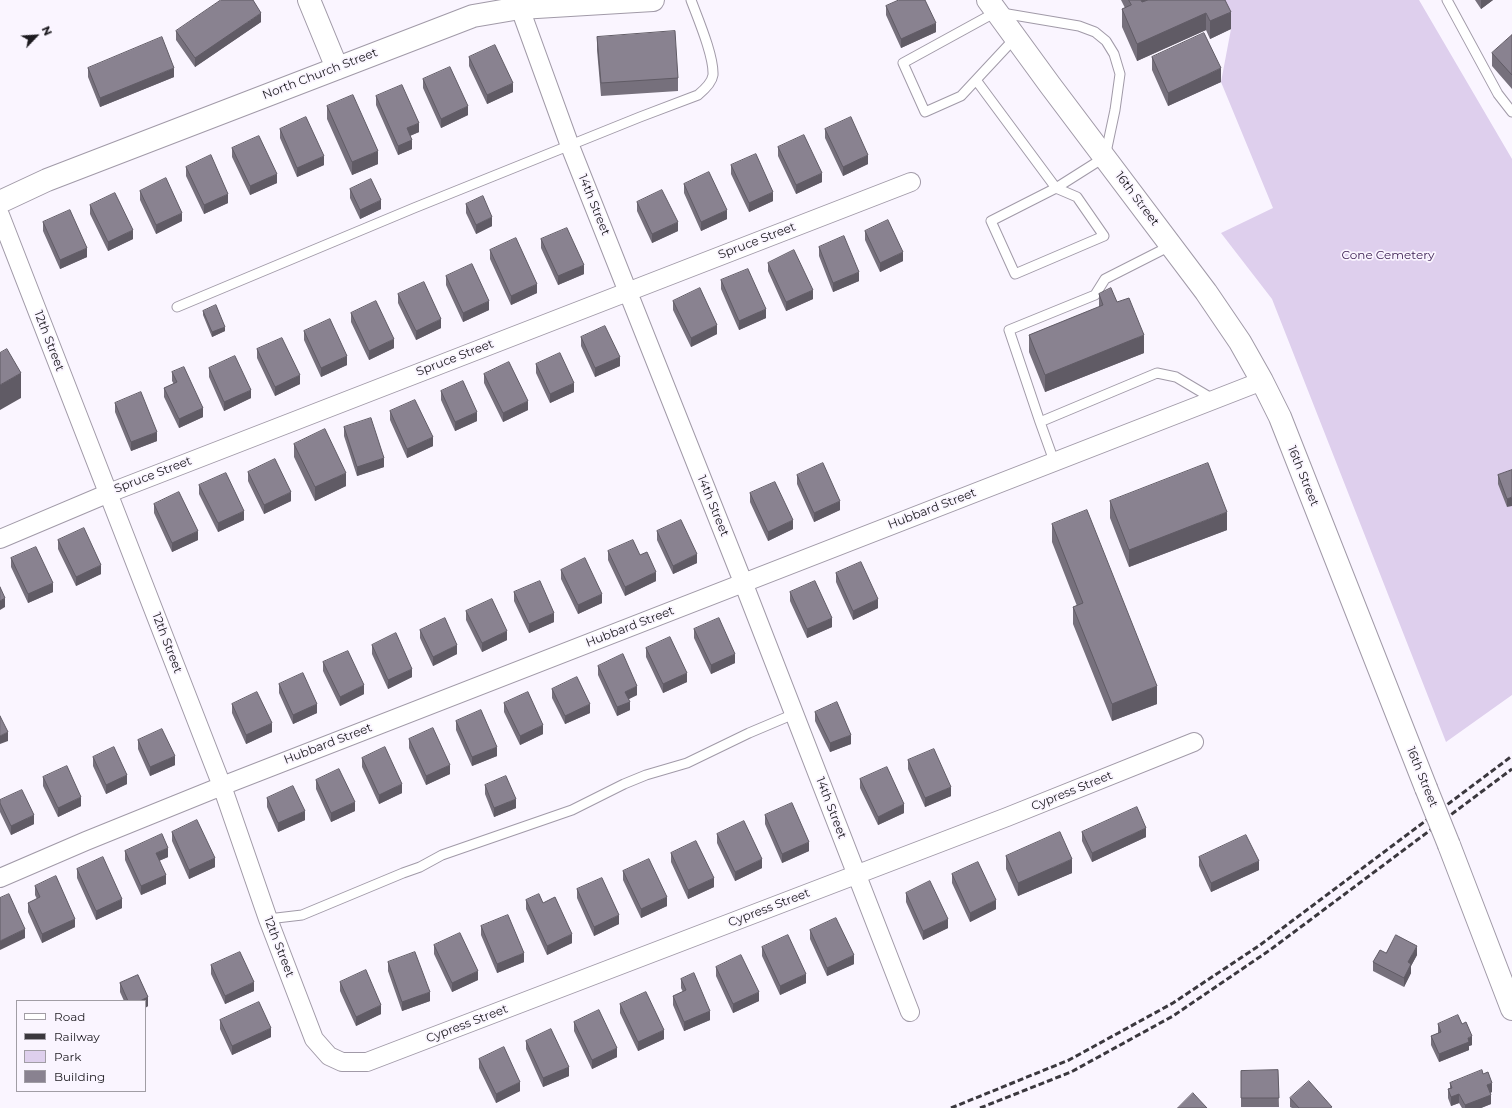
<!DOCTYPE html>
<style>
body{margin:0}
#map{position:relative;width:1512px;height:1108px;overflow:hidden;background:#faf5ff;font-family:Montserrat,sans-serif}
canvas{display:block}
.legend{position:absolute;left:16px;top:1000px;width:130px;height:92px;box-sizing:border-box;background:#faf5ff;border:1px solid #a19da5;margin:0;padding:5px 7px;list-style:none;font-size:12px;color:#1c1a1f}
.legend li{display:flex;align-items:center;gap:8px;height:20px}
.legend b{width:20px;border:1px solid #a19da5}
.north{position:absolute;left:16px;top:16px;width:40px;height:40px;-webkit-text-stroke:3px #faf5ff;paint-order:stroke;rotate:65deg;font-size:11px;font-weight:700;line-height:16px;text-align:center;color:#1c1a1f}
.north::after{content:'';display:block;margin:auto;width:14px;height:18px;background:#1c1a1f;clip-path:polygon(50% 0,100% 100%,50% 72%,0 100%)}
</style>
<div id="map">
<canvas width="1512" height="1108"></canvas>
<ul class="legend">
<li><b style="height:5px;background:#fff"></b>Road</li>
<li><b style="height:5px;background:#3b383e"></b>Railway</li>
<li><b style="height:11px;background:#decfed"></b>Park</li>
<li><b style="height:11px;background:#898290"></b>Building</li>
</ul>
<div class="north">N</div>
</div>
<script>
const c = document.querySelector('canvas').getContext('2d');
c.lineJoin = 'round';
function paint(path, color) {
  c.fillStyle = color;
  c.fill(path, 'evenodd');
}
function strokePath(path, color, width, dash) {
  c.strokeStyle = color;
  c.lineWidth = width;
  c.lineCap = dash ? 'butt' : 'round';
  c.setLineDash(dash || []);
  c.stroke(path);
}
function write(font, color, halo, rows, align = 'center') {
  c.font = font + ' Montserrat,sans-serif';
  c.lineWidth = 3.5;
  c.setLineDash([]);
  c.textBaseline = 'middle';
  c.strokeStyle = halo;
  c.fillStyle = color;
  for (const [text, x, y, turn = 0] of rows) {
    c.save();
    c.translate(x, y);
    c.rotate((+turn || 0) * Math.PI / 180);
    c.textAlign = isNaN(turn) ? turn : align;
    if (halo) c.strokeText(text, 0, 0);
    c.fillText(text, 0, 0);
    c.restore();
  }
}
paint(new Path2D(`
 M1217 0H1419L1512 159V695L1446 742 1272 299 1221 233 1273 208 1221 82 1231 29Z`), '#decfed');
const service = new Path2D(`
 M1447 0 1498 94 1512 112
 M976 80 1056 188 1077 197 1104 236 1015 274 991 221 1056 188 1105 157 1115 110 1120 74 1114 54 1106 41 1095 32 1079 26 996 12 903 63 925 112 961 96 1015 38
 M1172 245 1105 279 1095 295 1009 330 1040 422 1157 373 1176 377 1213 399
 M177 307 414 208 640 117 698 95C704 90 712 82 713 75 714 56 698 19 691 0
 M1040 422 1054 461
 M268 919 302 915 403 873 420 867 442 855 572 810 624 784 646 775 687 763 749 733 794 714`);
const minor = new Path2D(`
 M517 0 570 146 743 582 910 1012
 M0 215 222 786 268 919 314 1039 329 1056 342 1062H367L1007 817 1194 742
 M0 539 109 493 911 182
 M0 878 86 841 222 786 1262 381`);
const tertiary = new Path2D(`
 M309 0 337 68
 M988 0 1050 85 1206 292 1240 342 1262 381 1280 417 1426 788
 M1449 845 1512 1009`);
const secondary = new Path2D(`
 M0 202 47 180 473 16 520 8 653 0`);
strokePath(service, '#a19aa8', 11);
strokePath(minor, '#a19aa8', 20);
strokePath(tertiary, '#a19aa8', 24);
strokePath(secondary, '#a19aa8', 24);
strokePath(service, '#fff', 9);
strokePath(minor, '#fff', 18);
strokePath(tertiary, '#fff', 22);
strokePath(secondary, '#fff', 22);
strokePath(new Path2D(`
 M951 1108 1069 1060 1173 1003 1260 945 1512 756
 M980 1108 1071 1072 1173 1016 1270 950 1512 769`), '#3b383e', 3, [6, 3]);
const tertiaryBridge = new Path2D(`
 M1426 788 1449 845`);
strokePath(tertiaryBridge, '#a19aa8', 24, []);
strokePath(tertiaryBridge, '#fff', 22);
paint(new Path2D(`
 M1121 0H1225L1231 29 1210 39 1206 30 1137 61 1122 27V9L1125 8Z
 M1475 0H1493L1481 9Z
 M886 6 936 32 901 48 886 15Z
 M261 22 195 67 176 40V31Z
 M1512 35V89L1492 66V53Z
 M597 37 678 78V91L601 96 597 50Z
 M469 57 513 92 487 104 469 66Z
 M1152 57 1221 82 1168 106 1152 70Z
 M88 68 174 77 100 107 88 77Z
 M423 79 468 115 441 128 423 88Z
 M376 96 419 132 410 136 412 149 398 155 376 105Z
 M327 106 378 164 352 175 327 119Z
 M280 129 324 165 297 177 280 138Z
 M825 129 868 164 843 176 825 138Z
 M778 147 822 182 796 194 778 156Z
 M232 148 277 183 250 195 232 157Z
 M731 165 773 201 749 212 731 174Z
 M186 167 228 203 204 214 186 176Z
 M684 184 727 219 701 231 684 193Z
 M350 189 381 209 360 219 350 198Z
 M140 191 182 221 156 234 140 200Z
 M637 202 678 231 652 243 637 211Z
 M466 204 492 226 476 234 466 213Z
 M90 205 133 239 108 251 90 214Z
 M43 222 87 257 60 269 43 231Z
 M865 231 903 261 880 272 865 240Z
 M541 239 584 274 558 285 541 248Z
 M819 247 859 281 833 292 819 256Z
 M490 250 537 293 511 305 490 259Z
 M768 263 813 299 786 311 768 271Z
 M446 276 489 310 463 322 446 285Z
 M721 280 766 318 739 330 721 289Z
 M398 294 441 328 416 340 398 303Z
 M1099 294 1117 302 1144 353 1045 392 1029 352V335L1099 307Z
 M673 301 717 334 691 347 673 310Z
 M203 311 225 331 212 337 203 315Z
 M351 313 394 348 369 360 351 322Z
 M304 331 347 365 321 377 304 340Z
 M581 337 620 366 595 377 581 346Z
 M257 349 300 384 275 396 257 358Z
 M536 364 574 392 550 403 536 373Z
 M209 368 251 398 224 411 209 377Z
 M172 372 203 417 179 428 164 397V388L174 384 172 381Z
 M484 374 528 410 503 422 484 383Z
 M441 391 477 421 455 431 441 400Z
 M115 403 157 441 131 451 115 412Z
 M390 411 433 446 407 458 390 420Z
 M344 427 384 467 357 476 344 436Z
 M294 444 346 486 315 501 294 457Z
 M1512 470 1507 507 1498 484V475Z
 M248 472 291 501 264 514 248 481Z
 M797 475 840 510 814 522 797 484Z
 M199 485 244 520 218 532 199 494Z
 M750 493 793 529 768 541 750 502Z
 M1110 501 1227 530 1129 567 1110 518Z
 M154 504 198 540 172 552 154 513Z
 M1052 524 1157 704 1112 721 1073 624V607L1077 606 1052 542Z
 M657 531 697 563 673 574 657 540Z
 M58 540 101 574 76 586 58 549Z
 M608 551 640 555 656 581 625 596 608 560Z
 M11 558 53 592 28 603 11 567Z
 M561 570 602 603 578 614 561 579Z
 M836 573 878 608 853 620 836 582Z
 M514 592 554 622 529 633 514 601Z
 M790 592 832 627 807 638 790 601Z
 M466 611 507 640 482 652 466 620Z
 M694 629 735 663 711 674 694 638Z
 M420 630 457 654 433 666 420 638Z
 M372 645 412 677 388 689 372 654Z
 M646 648 687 682 663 693 646 657Z
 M323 662 364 694 340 706 323 671Z
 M598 666 637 695 629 699 630 710 617 716 598 675Z
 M279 684 317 713 293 724 279 693Z
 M552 689 590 713 565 724 552 698Z
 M504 703 543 734 520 745 504 712Z
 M232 704 272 732 246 744 232 713Z
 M815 712 851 744 830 752 815 721Z
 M456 721 497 756 472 766 456 730Z
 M409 739 450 774 426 785 409 748Z
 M138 740 175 765 150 776 138 749Z
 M93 757 127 784 106 794 93 766Z
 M362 758 402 793 379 804 362 767Z
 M908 760 951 796 925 807 908 769Z
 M43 777 81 806 58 817 43 786Z
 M860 779 904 813 878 825 860 788Z
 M316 780 355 811 331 822 316 789Z
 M485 785 516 808 494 817 485 794Z
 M267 798 305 820 278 832 267 807Z
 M0 800 34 824 11 835 0 812Z
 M765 815 809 851 782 863 765 824Z
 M172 832 215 867 189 879 172 841Z
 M1082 832 1146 837 1092 862 1082 841Z
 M717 834 762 868 735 881 717 843Z
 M125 851 168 857 159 861 166 884 141 895 125 860Z
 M671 853 714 887 688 899 671 862Z
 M1006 856 1072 873 1018 896 1006 869Z
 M1199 857 1259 870 1211 892 1199 866Z
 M77 869 122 908 96 920 77 878Z
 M623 871 667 906 641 918 623 880Z
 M952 874 996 909 970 922 952 883Z
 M35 886 75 927 42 943 28 912V903L37 899 35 895Z
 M577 889 619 924 594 936 577 898Z
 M906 893 948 928 923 940 906 902Z
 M526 900 572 943 547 955 526 909Z
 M481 926 524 962 497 973 481 935Z
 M810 930 854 964 827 976 810 939Z
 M434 945 478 980 452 992 434 954Z
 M762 947 806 983 780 995 762 956Z
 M1386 953 1417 955 1411 966V973L1404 987 1373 971V962Z
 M388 962 430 1001 402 1011 388 971Z
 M211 965 254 991 225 1004 211 974Z
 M716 967 759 1001 733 1013 716 976Z
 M138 975 148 997V1006L145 1008V1001H124L120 992V983Z
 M681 979 710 1020 684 1031 673 1005V996L683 992 681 988Z
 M340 982 381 1014 356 1026 340 991Z
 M620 1004 664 1039 638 1051 620 1013Z
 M220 1020 271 1037 232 1055 220 1029Z
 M574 1022 617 1057 592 1069 574 1031Z
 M1438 1024H1462L1472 1045 1469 1046V1050L1439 1062 1431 1045V1036L1438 1033Z
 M526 1041 569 1076 543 1087 526 1049Z
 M479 1059 520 1091 496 1103 479 1068Z
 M1278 1070 1279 1107H1241V1071Z
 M1483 1074 1492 1092 1490 1093 1491 1104 1481 1108H1462L1459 1103 1451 1106 1448 1098V1089L1450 1088V1083Z
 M1290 1098 1332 1108H1292L1290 1107Z`), '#76707c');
paint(new Path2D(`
 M1136 0H1151L1136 7Z
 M1481 0H1493L1481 9Z
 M1231 12V29L1210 39V21Z
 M261 13V22L195 67V58Z
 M1206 13V30L1137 61V44Z
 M936 23V32L901 48V39Z
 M174 68V77L100 107V98Z
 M1221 68V82L1168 106V93Z
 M513 83V92L487 104V95Z
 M468 106V115L441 128V119Z
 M419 123V132L407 137V128Z
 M412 140V149L398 155V146Z
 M378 151V164L352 175V162Z
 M868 155V164L843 176V167Z
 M324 156V165L297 177V168Z
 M822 173V182L796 194V185Z
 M277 174V183L250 195V186Z
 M773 192V201L749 212V203Z
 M228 194V203L204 214V205Z
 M381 200V209L360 219V210Z
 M727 210V219L701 231V222Z
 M182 213V221L156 234V225Z
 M492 217V226L476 234V225Z
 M678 222V231L652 243V234Z
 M133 230V239L108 251V242Z
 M87 248V257L60 269V260Z
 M903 252V261L880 272V263Z
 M584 265V274L558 285V276Z
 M859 272V281L833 292V283Z
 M537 284V293L511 305V296Z
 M813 290V299L786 311V302Z
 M489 301V310L463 322V313Z
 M766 309V318L739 330V321Z
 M441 319V328L416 340V331Z
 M717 325V334L691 347V338Z
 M225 327V331L212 337V332Z
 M1144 335V353L1045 392V375Z
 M394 339V348L369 360V351Z
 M347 356V365L321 377V368Z
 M620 357V366L595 377V368Z
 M21 373V398L0 410V385Z
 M300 375V384L275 396V387Z
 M574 383V392L550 403V394Z
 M251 390V398L224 411V402Z
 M528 401V410L503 422V413Z
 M203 408V417L179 428V419Z
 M477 412V421L455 431V422Z
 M157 432V441L131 451V442Z
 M433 437V446L407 458V449Z
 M384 458V467L357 476V467Z
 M346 473V486L315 501V487Z
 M291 492V501L264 514V505Z
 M1512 497V506L1507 507V499Z
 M840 501V510L814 522V513Z
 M244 511V520L218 532V523Z
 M1227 512V530L1129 567V550Z
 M793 520V529L768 541V532Z
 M198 531V540L172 552V543Z
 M697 554V563L673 574V566Z
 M101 565V574L76 586V577Z
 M656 572V581L625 596V587Z
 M53 583V592L28 603V594Z
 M602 594V603L578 614V605Z
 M5 598V607L0 610V601Z
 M878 599V608L853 620V611Z
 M554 613V622L529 633V624Z
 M832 618V627L807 638V629Z
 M507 631V640L482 652V643Z
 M457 645V654L433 666V657Z
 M735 654V663L711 674V665Z
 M412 669V677L388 689V680Z
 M687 673V682L663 693V684Z
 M364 685V694L340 706V697Z
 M637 686V695L625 701V692Z
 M1157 686V704L1112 721V704Z
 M630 702V710L617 716V707Z
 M317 704V713L293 724V715Z
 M590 704V713L565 724V716Z
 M272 723V732L246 744V735Z
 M543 725V734L520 745V736Z
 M8 732V741L0 744V736Z
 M851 735V744L830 752V743Z
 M497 747V756L472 766V757Z
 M175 756V765L150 776V767Z
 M450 765V774L426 785V776Z
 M127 775V784L106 794V785Z
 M402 784V793L379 804V795Z
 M951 787V796L925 807V798Z
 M81 797V806L58 817V808Z
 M516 799V808L494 817V808Z
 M355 802V811L331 822V813Z
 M904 804V813L878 825V817Z
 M305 811V820L278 832V823Z
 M34 815V824L11 835V826Z
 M1146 828V837L1092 862V853Z
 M809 842V851L782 863V854Z
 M168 848V857L156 862V853Z
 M215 858V867L189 879V870Z
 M762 859V868L735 881V872Z
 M1072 859V873L1018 896V883Z
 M1259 861V870L1211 892V883Z
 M166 875V884L141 895V886Z
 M714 878V887L688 899V890Z
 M667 897V906L641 918V909Z
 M122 899V908L96 920V911Z
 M996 900V909L970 922V913Z
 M619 915V924L594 936V927Z
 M75 919V927L42 943V934Z
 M948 919V928L923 940V931Z
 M25 929V938L0 950V941Z
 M572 934V943L547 955V946Z
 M1417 946V955L1411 966V973L1404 987V978L1408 962Z
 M524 953V962L497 973V964Z
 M854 955V964L827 976V968Z
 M478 971V980L452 992V983Z
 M806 974V983L780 995V986Z
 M254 982V991L225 1004V996Z
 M430 992V1001L402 1011V1002Z
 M759 992V1001L733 1013V1004Z
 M148 997V1006L145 1008V1001H140Z
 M381 1005V1014L356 1026V1017Z
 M710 1011V1020L684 1031V1022Z
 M271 1028V1037L232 1055V1046Z
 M664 1030V1039L638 1051V1042Z
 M1472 1036V1045L1469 1046V1050L1439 1062V1054Z
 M617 1048V1057L592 1069V1060Z
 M569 1067V1076L543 1087V1078Z
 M520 1082V1091L496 1103V1094Z
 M1492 1083V1092L1487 1094V1085Z
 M1459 1094V1103L1451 1106V1097Z
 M1491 1095V1104L1481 1108H1465V1105Z`), '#605b65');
const building = new Path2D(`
 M221 0H253L261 13 195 58 176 31Z
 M899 0H925L936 23 901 39 886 6Z
 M1129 0H1141L1142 2 1148 0H1225L1231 12 1210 21 1206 13 1137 44 1122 9 1131 5Z
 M675 31 678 78 601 83 597 37Z
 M1204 33 1221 68 1168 93 1152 57Z
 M1512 35V75L1492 53Z
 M162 37 174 68 100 98 88 68Z
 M495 45 513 83 487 95 469 57Z
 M450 67 468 106 441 119 423 79Z
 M402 85 419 123 407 128 412 140 398 146 376 96Z
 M353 95 378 151 352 162 327 106Z
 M306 117 324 156 297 168 280 129Z
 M851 117 868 155 843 167 825 129Z
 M804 135 822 173 796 185 778 147Z
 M259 136 277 174 250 186 232 148Z
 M756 154 773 192 749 203 731 165Z
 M211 155 228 194 204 205 186 167Z
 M709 172 727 210 701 222 684 184Z
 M166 178 182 213 156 225 140 191Z
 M371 179 381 200 360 210 350 189Z
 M662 190 678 222 652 234 637 202Z
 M115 193 133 230 108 242 90 205Z
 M483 196 492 217 476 225 466 204Z
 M70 210 87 248 60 260 43 222Z
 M888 220 903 252 880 263 865 231Z
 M567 228 584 265 558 276 541 239Z
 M844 236 859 272 833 283 819 247Z
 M516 238 537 284 511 296 490 250Z
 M794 250 813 290 786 302 768 263Z
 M472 264 489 301 463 313 446 276Z
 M748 269 766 309 739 321 721 280Z
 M424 282 441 319 416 331 398 294Z
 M700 288 717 325 691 338 673 301Z
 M1111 288 1117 302 1129 298 1144 335 1045 375 1029 335 1103 305 1099 294Z
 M376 301 394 339 369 351 351 313Z
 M216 305 225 327 212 332 203 311Z
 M330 319 347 356 321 368 304 331Z
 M605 326 620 357 595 368 581 337Z
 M282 338 300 375 275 387 257 349Z
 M7 349 21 373 0 385V353Z
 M560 353 574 383 550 394 536 364Z
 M235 356 251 390 224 402 209 368Z
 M509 362 528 401 503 413 484 374Z
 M184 367 203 408 179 419 164 388 177 382 172 372Z
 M463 381 477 412 455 422 441 391Z
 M141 392 157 432 131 442 115 403Z
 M415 400 433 437 407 449 390 411Z
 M371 418 384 458 357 467 344 427Z
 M325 429 346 473 315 487 294 444Z
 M275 459 291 492 264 505 248 472Z
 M823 463 840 501 814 513 797 475Z
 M1208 463 1227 512 1129 550 1110 501Z
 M1512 470V497L1507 499 1498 475Z
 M226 473 244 511 218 523 199 485Z
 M775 482 793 520 768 532 750 493Z
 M179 492 198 531 172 543 154 504Z
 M1087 510 1157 686 1112 704 1073 607 1083 603 1052 524Z
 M681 520 697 554 673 566 657 531Z
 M84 528 101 565 76 577 58 540Z
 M633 540 640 555 647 552 656 572 625 587 608 551Z
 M36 547 53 583 28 594 11 558Z
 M585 558 602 594 578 605 561 570Z
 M861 562 878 599 853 611 836 573Z
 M540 581 554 613 529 624 514 592Z
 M815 581 832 618 807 629 790 592Z
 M0 587 5 598 0 601Z
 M492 599 507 631 482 643 466 611Z
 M445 618 457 645 433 657 420 630Z
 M719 618 735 654 711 665 694 629Z
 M396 633 412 669 388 680 372 645Z
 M670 637 687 673 663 684 646 648Z
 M348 651 364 685 340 697 323 662Z
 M623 654 637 686 625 692 630 702 617 707 598 666Z
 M303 673 317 704 293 715 279 684Z
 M577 677 590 704 565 716 552 689Z
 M257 692 272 723 246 735 232 704Z
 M528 692 543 725 520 736 504 703Z
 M837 702 851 735 830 743 815 712Z
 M481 710 497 747 472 757 456 721Z
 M0 716 8 732 0 736Z
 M433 728 450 765 426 776 409 739Z
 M162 729 175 756 150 767 138 740Z
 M114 747 127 775 106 785 93 757Z
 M385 747 402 784 379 795 362 758Z
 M934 749 951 787 925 798 908 760Z
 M67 766 81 797 58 808 43 777Z
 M887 767 904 804 878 817 860 779Z
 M339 769 355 802 331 813 316 780Z
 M506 776 516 799 494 808 485 785Z
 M293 786 305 811 278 823 267 798Z
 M22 790 34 815 11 826 0 803V800Z
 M792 803 809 842 782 854 765 815Z
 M1137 807 1146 828 1092 853 1082 832Z
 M197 820 215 858 189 870 172 832Z
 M744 821 762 859 735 872 717 834Z
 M1060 832 1072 859 1018 883 1006 856Z
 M162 834 168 848 156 853 166 875 141 886 125 851Z
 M1246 835 1259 861 1211 883 1199 857Z
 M696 841 714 878 688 890 671 853Z
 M103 857 122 899 96 911 77 869Z
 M649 859 667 897 641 909 623 871Z
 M978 862 996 900 970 913 952 874Z
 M56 876 75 919 42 934 28 903 40 897 35 886Z
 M602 878 619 915 594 927 577 889Z
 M930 881 948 919 923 931 906 893Z
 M9 894 25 929 0 941V898Z
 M539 894 543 903 555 897 572 934 547 946 526 900Z
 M508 915 524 953 497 964 481 926Z
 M836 918 854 955 827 968 810 930Z
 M460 933 478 971 452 983 434 945Z
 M788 935 806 974 780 986 762 947Z
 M1396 935 1417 946 1408 962 1411 964 1404 978 1373 962 1380 950 1386 953Z
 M240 952 254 982 225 996 211 965Z
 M415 952 430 992 402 1002 388 962Z
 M741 955 759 992 733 1004 716 967Z
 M366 970 381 1005 356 1017 340 982Z
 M694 973 710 1011 684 1022 673 996 686 990 681 979Z
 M138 975 148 997 140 1001H128L120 983Z
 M646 992 664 1030 638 1042 620 1004Z
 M259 1002 271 1028 232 1046 220 1020Z
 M599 1010 617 1048 592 1060 574 1022Z
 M1458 1015 1462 1024 1466 1022 1472 1036 1468 1038 1469 1042 1439 1054 1431 1036 1441 1032 1438 1024Z
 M551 1029 569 1067 543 1078 526 1041Z
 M504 1047 520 1082 496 1094 479 1059Z
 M1278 1070 1279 1098H1241V1071Z
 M1482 1070 1483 1074 1488 1072 1492 1083 1487 1085 1491 1095 1465 1105 1459 1094 1451 1097 1448 1089 1452 1088 1450 1083Z
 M1309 1081 1332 1107 1330 1108H1299L1290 1098Z
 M1193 1093 1207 1108H1178Z`);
paint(building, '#898290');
strokePath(building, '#605b65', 1);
write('12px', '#1c1a1f', '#faf5ff', [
 ["North Church Street",320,74,-21],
 ["16th Street",1137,199,53],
 ["14th Street",594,205,68],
 ["Spruce Street",757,241,-21],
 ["12th Street",49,341,69],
 ["Spruce Street",455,358,-21],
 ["Spruce Street",153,475,-21],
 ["16th Street",1303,476,68],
 ["14th Street",713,506,68],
 ["Hubbard Street",932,509,-21],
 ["Hubbard Street",630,627,-21],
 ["12th Street",167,643,69],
 ["Hubbard Street",328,744,-21],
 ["16th Street",1422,777,68],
 ["Cypress Street",1072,791,-22],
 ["14th Street",831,808,69],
 ["Cypress Street",769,908,-21],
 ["12th Street",279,947,69],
 ["Cypress Street",467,1024,-21]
]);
write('12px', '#3f2255', '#faf5ff', [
 ["Cone Cemetery",1388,255]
]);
</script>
